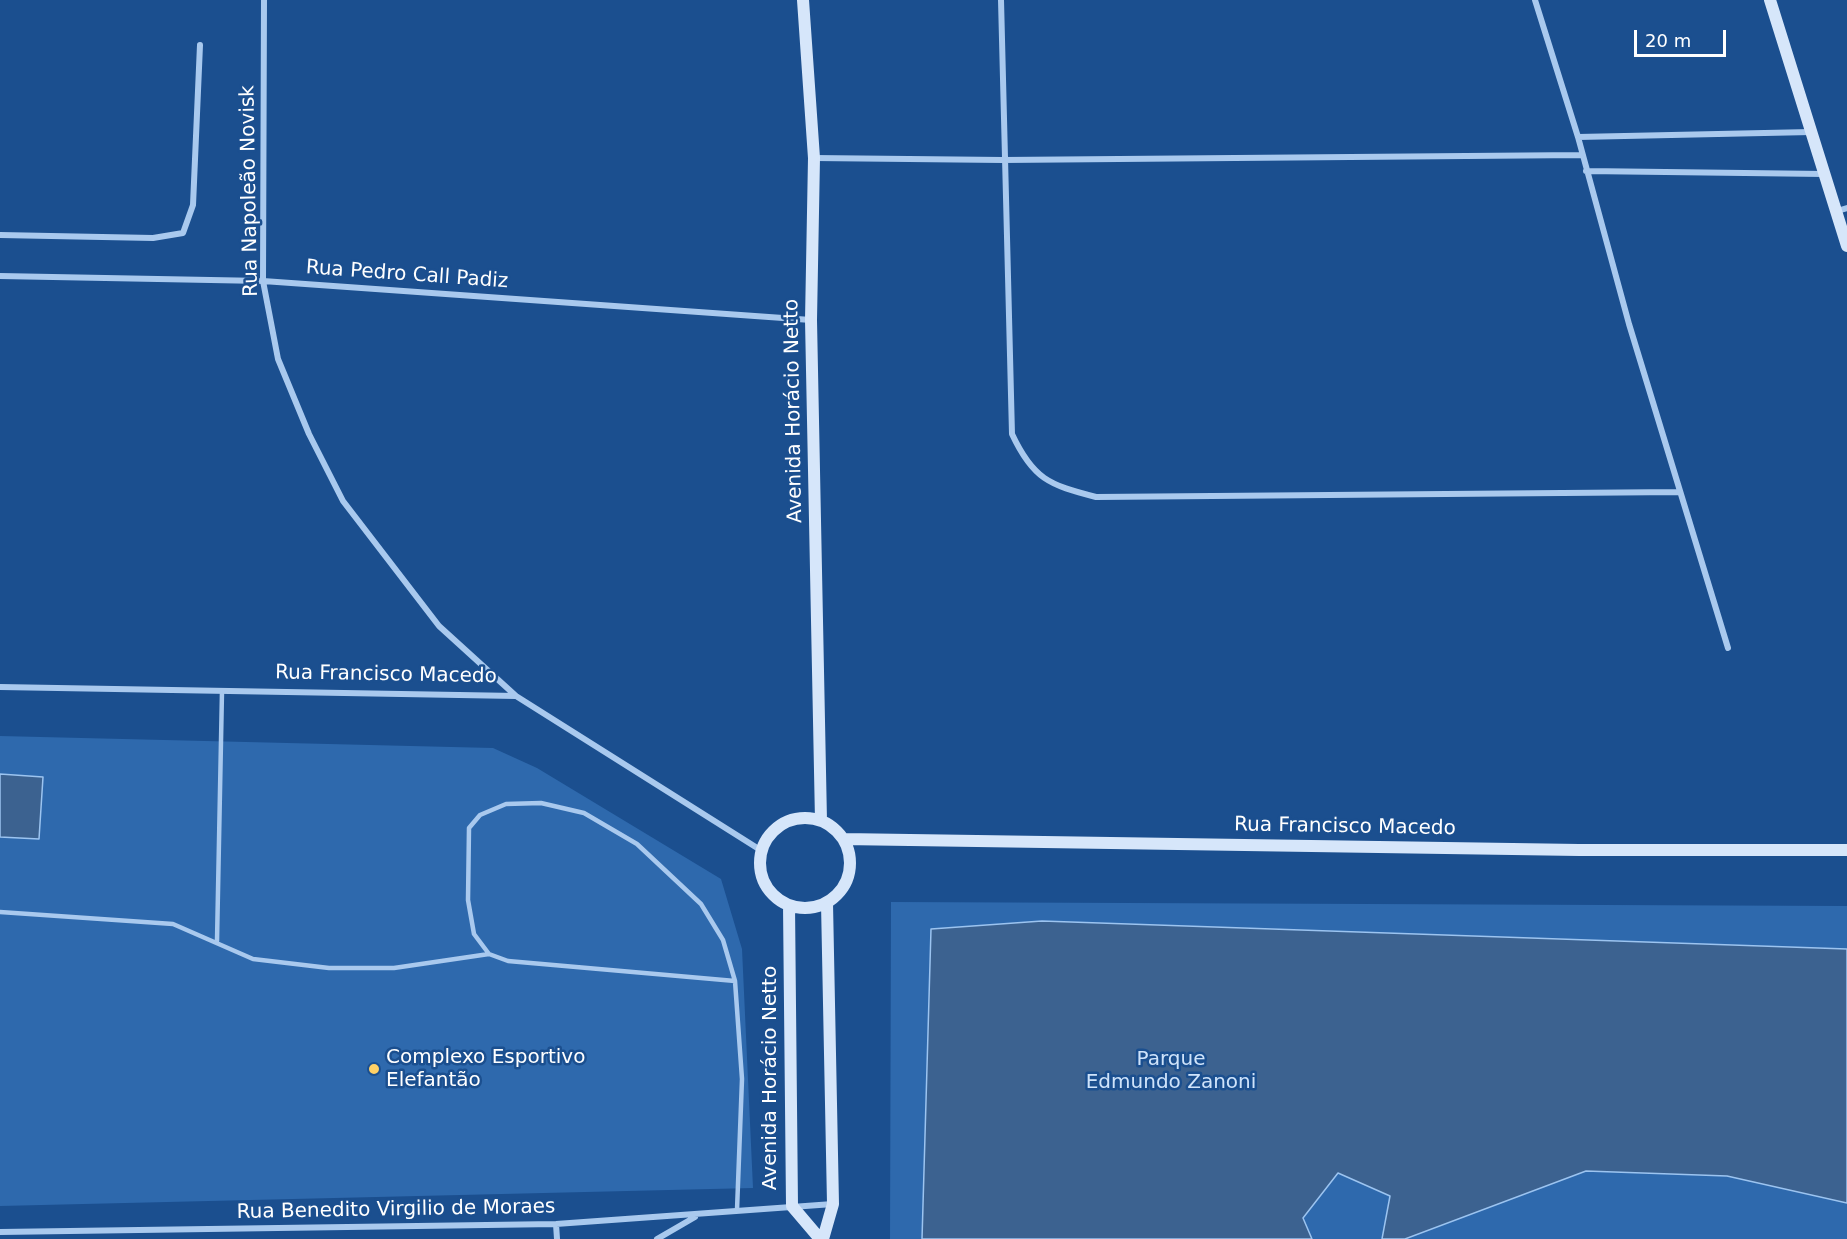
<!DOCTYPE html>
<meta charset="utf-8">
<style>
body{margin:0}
#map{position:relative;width:1847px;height:1239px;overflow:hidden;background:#1b4f8f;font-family:"DejaVu Sans",sans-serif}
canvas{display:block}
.scale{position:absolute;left:1634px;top:30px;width:92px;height:27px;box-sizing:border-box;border:3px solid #fff;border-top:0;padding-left:8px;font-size:18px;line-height:21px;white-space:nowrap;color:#fff;-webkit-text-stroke:4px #1b4f8f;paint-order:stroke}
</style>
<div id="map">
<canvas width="1847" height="1239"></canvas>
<div class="scale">20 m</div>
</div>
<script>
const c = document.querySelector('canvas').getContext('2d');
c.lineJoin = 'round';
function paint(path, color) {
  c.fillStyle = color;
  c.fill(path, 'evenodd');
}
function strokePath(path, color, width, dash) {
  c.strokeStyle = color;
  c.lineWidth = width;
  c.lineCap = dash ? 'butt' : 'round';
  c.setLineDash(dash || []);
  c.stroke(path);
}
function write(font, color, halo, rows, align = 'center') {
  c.font = font + ' "DejaVu Sans",sans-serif';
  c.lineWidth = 5;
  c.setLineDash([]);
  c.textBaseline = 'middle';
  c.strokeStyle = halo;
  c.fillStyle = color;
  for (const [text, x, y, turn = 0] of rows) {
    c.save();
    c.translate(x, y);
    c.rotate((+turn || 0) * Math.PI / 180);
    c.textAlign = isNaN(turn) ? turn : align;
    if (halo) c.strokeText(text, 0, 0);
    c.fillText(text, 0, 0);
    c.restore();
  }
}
paint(new Path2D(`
 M0 736 493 748 537 768 721 879 742 949 753 1188 0 1206Z
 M891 902 1847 906V1239H890Z`), '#2e69ad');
const water = new Path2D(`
 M0 774 43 777 39 839 0 837Z
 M1042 921 1847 949V1203L1727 1176 1586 1171 1405 1239H1382L1390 1196 1338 1173 1303 1218 1312 1239H922L931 929Z`);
paint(water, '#3c6290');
strokePath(water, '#9cc4f0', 1.5);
strokePath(new Path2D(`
 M0 912 173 924 253 959 329 968H394L489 954
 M217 941 222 691
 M735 981 508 961 489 954 474 934 468 900 469 828 480 815 506 804 541 803 584 813 637 844 701 904 723 940 735 981 742 1079 737 1210`), '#a9c9ee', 4.5);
strokePath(new Path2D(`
 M264 0 263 281 278 359 309 434 343 501 439 626 516 696
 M1001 0 1012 434C1033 479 1049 485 1096 497L1679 492
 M1535 0 1578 137 1629 324 1728 648
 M1578 137 1811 132
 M814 158 1003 160 1582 155
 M1586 171 1824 174
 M1837 211 1847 208
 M0 235 153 238 183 233 193 205 200 45
 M0 276 263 281 811 320
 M0 687 516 696 762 851
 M556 1224 557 1239
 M0 1232 556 1224 833 1204
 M657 1239 695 1217`), '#a9c9ee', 6);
strokePath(new Path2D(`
 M803 0 814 158 811 320 821 821
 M1770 0 1847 246
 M760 863a45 45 0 1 1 90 0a45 45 0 1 1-90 0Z
 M843 839 1579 850H1847
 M789 905 792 1206 820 1239
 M823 1239 833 1204 827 903`), '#d6e6fa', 12);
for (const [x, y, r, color] of [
 [374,1069,6,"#ffd166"]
]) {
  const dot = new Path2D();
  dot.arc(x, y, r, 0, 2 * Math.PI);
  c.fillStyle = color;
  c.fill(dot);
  strokePath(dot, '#1b4f8f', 2);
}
write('20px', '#fff', '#1b4f8f', [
 ["Rua Napoleão Novisk",250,191,-91],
 ["Rua Pedro Call Padiz",407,275,4],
 ["Avenida Horácio Netto",794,411,-91],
 ["Rua Francisco Macedo",386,675,1],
 ["Rua Francisco Macedo",1345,827,1],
 ["Avenida Horácio Netto",771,1078,-90],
 ["Rua Benedito Virgilio de Moraes",396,1210,-1]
]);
write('20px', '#fff', '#1b4f8f', [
 ["Complexo Esportivo",386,1058],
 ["Elefantão",386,1081]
], 'left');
write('20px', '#cfe3fa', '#1b4f8f', [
 ["Parque",1171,1060],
 ["Edmundo Zanoni",1171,1083]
]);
</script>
